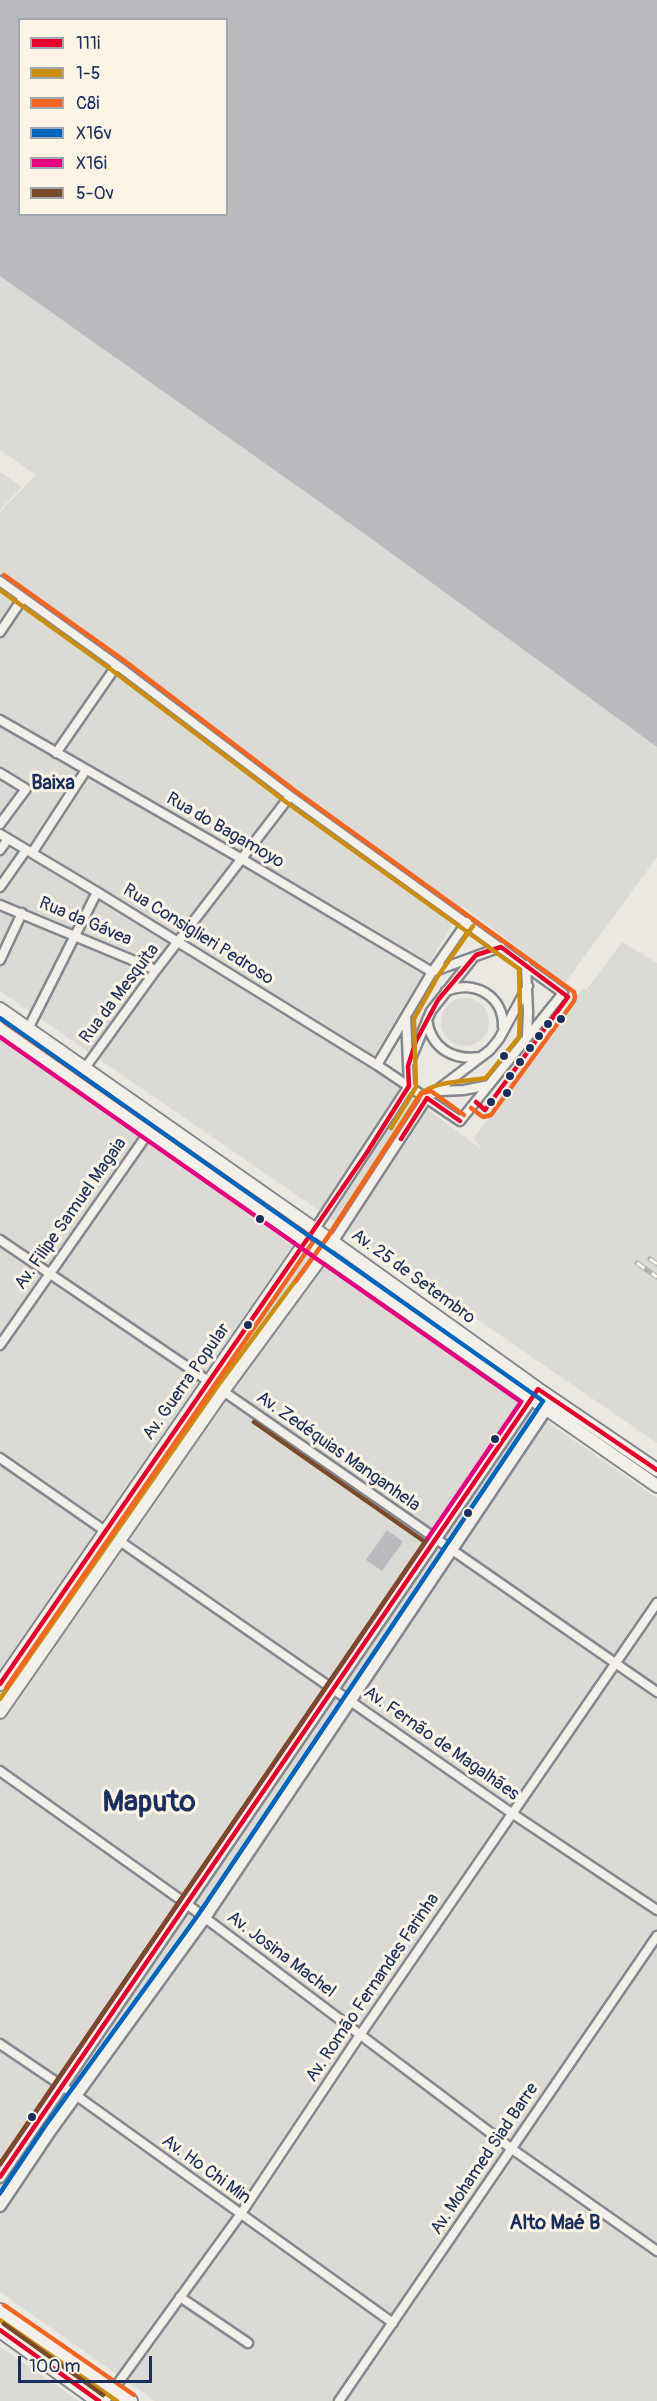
<!DOCTYPE html>
<meta charset="utf-8">
<style>
body{margin:0}
#map{position:relative;width:657px;height:2401px;overflow:hidden;background:#eae8e1;font-family:Pangolin,sans-serif}
canvas{display:block}
.legend{position:absolute;left:18px;top:18px;width:210px;height:198px;box-sizing:border-box;background:#fcf5e5;border:2px solid #a2a6af;margin:0;padding:8px 10px;list-style:none;font-size:18px;color:#1b2f5e}
.legend li{display:flex;align-items:center;gap:12px;height:30px}
.legend b{width:30px;border:2px solid #a2a6af}
.scale{position:absolute;left:18px;top:2356px;width:134px;height:27px;box-sizing:border-box;border:3px solid #1b2f5e;border-top:0;padding-left:8px;font-size:18px;line-height:21px;white-space:nowrap;color:#1b2f5e;-webkit-text-stroke:4px #fcf5e5;paint-order:stroke}
</style>
<div id="map">
<canvas width="657" height="2401"></canvas>
<ul class="legend">
<li><b style="height:8px;background:#e4002b"></b>111i</li>
<li><b style="height:8px;background:#cb8e13"></b>1-5</li>
<li><b style="height:8px;background:#f26522"></b>C8i</li>
<li><b style="height:8px;background:#0065bd"></b>X16v</li>
<li><b style="height:8px;background:#e5007d"></b>X16i</li>
<li><b style="height:8px;background:#7a4b2a"></b>5-0v</li>
</ul>
<div class="scale">100 m</div>
</div>
<script>
const c = document.querySelector('canvas').getContext('2d');
c.lineJoin = 'round';
function paint(path, color) {
  c.fillStyle = color;
  c.fill(path, 'evenodd');
}
function strokePath(path, color, width, dash) {
  c.strokeStyle = color;
  c.lineWidth = width;
  c.lineCap = dash ? 'butt' : 'round';
  c.setLineDash(dash || []);
  c.stroke(path);
}
function write(font, color, halo, rows, align = 'center') {
  c.font = font + ' Pangolin,sans-serif';
  c.lineWidth = 6;
  c.setLineDash([]);
  c.textBaseline = 'middle';
  c.strokeStyle = halo;
  c.fillStyle = color;
  for (const [text, x, y, turn = 0] of rows) {
    c.save();
    c.translate(x, y);
    c.rotate((+turn || 0) * Math.PI / 180);
    c.textAlign = isNaN(turn) ? turn : align;
    if (halo) c.strokeText(text, 0, 0);
    c.fillText(text, 0, 0);
    c.restore();
  }
}
paint(new Path2D(`
 M0 276 362 532 657 747V857L565 983 463 906 368 1066 480 1148 474 1138 583 988 596 996 587 989 622 942 657 963V1443L0 991V512L36 475 0 450Z
 M0 472 22 487 0 510Z
 M0 1038 286 1241 657 1498V2401H155L0 2292Z`), '#dbdad5');
paint(new Path2D(`
 M325 965 340 975 320 1008 304 998Z
 M441 1022a24 24 0 1 1 48 0a24 24 0 1 1-48 0Z
 M554 1026 575 1041 558 1061 546 1035Z
 M539 1045 549 1061 547 1070 544 1073 528 1059Z
 M521 1069 537 1083 530 1090 516 1089 509 1085Z
 M503 1093 532 1097 514 1119 494 1106Z
 M256 1432 417 1544 327 1673 138 1541 171 1495 199 1514Z
 M366 1726 398 1748 387 1763 356 1741Z
 M519 2199 547 2201 544 2242 516 2240Z
 M87 2202 112 2219 82 2261 58 2244Z
 M561 2226 596 2229 591 2286 557 2284Z
 M537 2288 571 2290 569 2342 534 2340Z
 M0 2347 79 2401H0Z`), '#dbd9d4');
paint(new Path2D(`
 M0 0H657V747L362 532 0 276ZM20 20H226V214H20Z
 M387 1530 403 1542 382 1571 366 1560Z`), '#b8babe');
const minor = new Path2D(`
 M0 581 117 665 290 796 563 993 460 1121 377 1065 97 892 0 834
 M0 632 23 598
 M0 720 242 859 432 972 501 947
 M56 753 117 665
 M0 773 26 789 0 824
 M0 850 8 839
 M32 853 86 770
 M0 887 26 850
 M0 905 156 970
 M0 960 22 913
 M526 965 528 1012 527 1036
 M446 991C474 979 504 996 503 1027
 M427 1020C431 1048 453 1061 480 1057
 M28 1029 97 892
 M410 1061 431 1011 473 958
 M377 1065 432 972 467 922
 M85 1068 156 970 290 796
 M440 1091 464 1090 489 1085
 M315 1229 409 1086 406 1017
 M0 1240 223 1391 657 1692
 M333 1242 427 1098 490 1050 499 1039 528 986
 M0 1345 158 1119
 M0 1458 513 1814 657 1910
 M0 1771 188 1905 512 2149 657 2251
 M0 2044 77 2096 393 2323
 M180 2297 248 2343
 M105 2401 240 2215 360 2035 657 1603
 M339 2401 657 1936`);
const tertiary = new Path2D(`
 M0 2177 536 1392
 M0 2206 51 2130 204 1919 551 1402`);
const secondary = new Path2D(`
 M0 1009 333 1242 538 1389 657 1470
 M0 1028 657 1486
 M0 1684 309 1237
 M0 1712 223 1391 328 1248`);
const primary = new Path2D(`
 M0 2311 130 2401
 M0 2330 99 2401`);
strokePath(minor, '#84878d', 13);
strokePath(tertiary, '#84878d', 15);
strokePath(secondary, '#84878d', 16);
strokePath(primary, '#84878d', 18);
strokePath(minor, '#f3f0ea', 8);
strokePath(tertiary, '#f3f0ea', 10);
strokePath(secondary, '#f3f0ea', 12);
strokePath(primary, '#f3f0ea', 14);
const rail = new Path2D(`
 M650 1259 657 1264
 M637 1263 657 1277`);
strokePath(rail, '#b0b2b3', 5);
strokePath(rail, '#fcf5e5', 3, [9]);
strokePath(new Path2D(`
 M401 1139 427 1098 460 1121
 M0 1684 366 1154 409 1086 408 1066 416 1041 438 1000 476 955 501 947 568 997 485 1110 476 1102
 M0 2177 538 1389 657 1470
 M0 2330 99 2401`), '#e4002b', 4.5);
strokePath(new Path2D(`
 M0 590 113 671 286 802 519 969 520 1012 519 1037 486 1078C464 1082 440 1080 421 1093L327 1238 217 1387 0 1699
 M391 1128 416 1087 414 1019 438 976 473 926
 M0 2320 117 2401`), '#cb8e13', 4.5);
strokePath(new Path2D(`
 M4 575 122 659 294 790 574 992 575 997 574 1001 491 1115 483 1117 471 1108
 M4 1022 310 1236 313 1242 6 1688
 M296 1281 327 1238 422 1093 431 1091 464 1115
 M4 2305 134 2395`), '#f26522', 4.5);
strokePath(new Path2D(`
 M0 1018 543 1401 198 1915 45 2126 0 2193`), '#0065bd', 4.5);
strokePath(new Path2D(`
 M0 1037 521 1402 0 2164`), '#e5007d', 4.5);
strokePath(new Path2D(`
 M0 2164 425 1542 254 1422
 M4 2324 103 2395`), '#7a4b2a', 4.5);
for (const [x, y, r, color] of [
 [561,1019,5,"#1b2f5e"],
 [548,1024,5,"#1b2f5e"],
 [539,1036,5,"#1b2f5e"],
 [530,1048,5,"#1b2f5e"],
 [504,1056,5,"#1b2f5e"],
 [520,1062,5,"#1b2f5e"],
 [510,1076,5,"#1b2f5e"],
 [507,1093,5,"#1b2f5e"],
 [491,1102,5,"#1b2f5e"],
 [260,1219,5,"#1b2f5e"],
 [248,1325,5,"#1b2f5e"],
 [495,1439,5,"#1b2f5e"],
 [468,1513,5,"#1b2f5e"],
 [32,2117,5,"#1b2f5e"]
]) {
  const dot = new Path2D();
  dot.arc(x, y, r, 0, 2 * Math.PI);
  c.fillStyle = color;
  c.fill(dot);
  strokePath(dot, '#fcf5e5', 2);
}
write('18px', '#1b2f5e', '#fcf5e5', [
 ["Rua do Bagamoyo",225,831,30],
 ["Rua da Gávea",85,922,23],
 ["Rua Consiglieri Pedroso",198,935,32],
 ["Rua da Mesquita",120,994,-53],
 ["Av. Filipe Samuel Magaia",71,1214,-55],
 ["Av. 25 de Setembro",413,1277,36],
 ["Av. Guerra Popular",187,1382,-55],
 ["Av. Zedéquias Manganhela",338,1452,35],
 ["Av. Fernão de Magalhães",441,1744,35],
 ["Av. Josina Machel",281,1955,37],
 ["Av. Romão Fernandes Farinha",373,1988,-56],
 ["Av. Mohamed Siad Barre",485,2159,-56],
 ["Av. Ho Chi Min",206,2170,36]
]);
write('bold 20px', '#1b2f5e', '#fcf5e5', [
 ["Baixa",53,784],
 ["Alto Maé B",555,2224]
]);
write('bold 30px', '#1b2f5e', '#fcf5e5', [
 ["Maputo",149,1803]
]);
</script>
